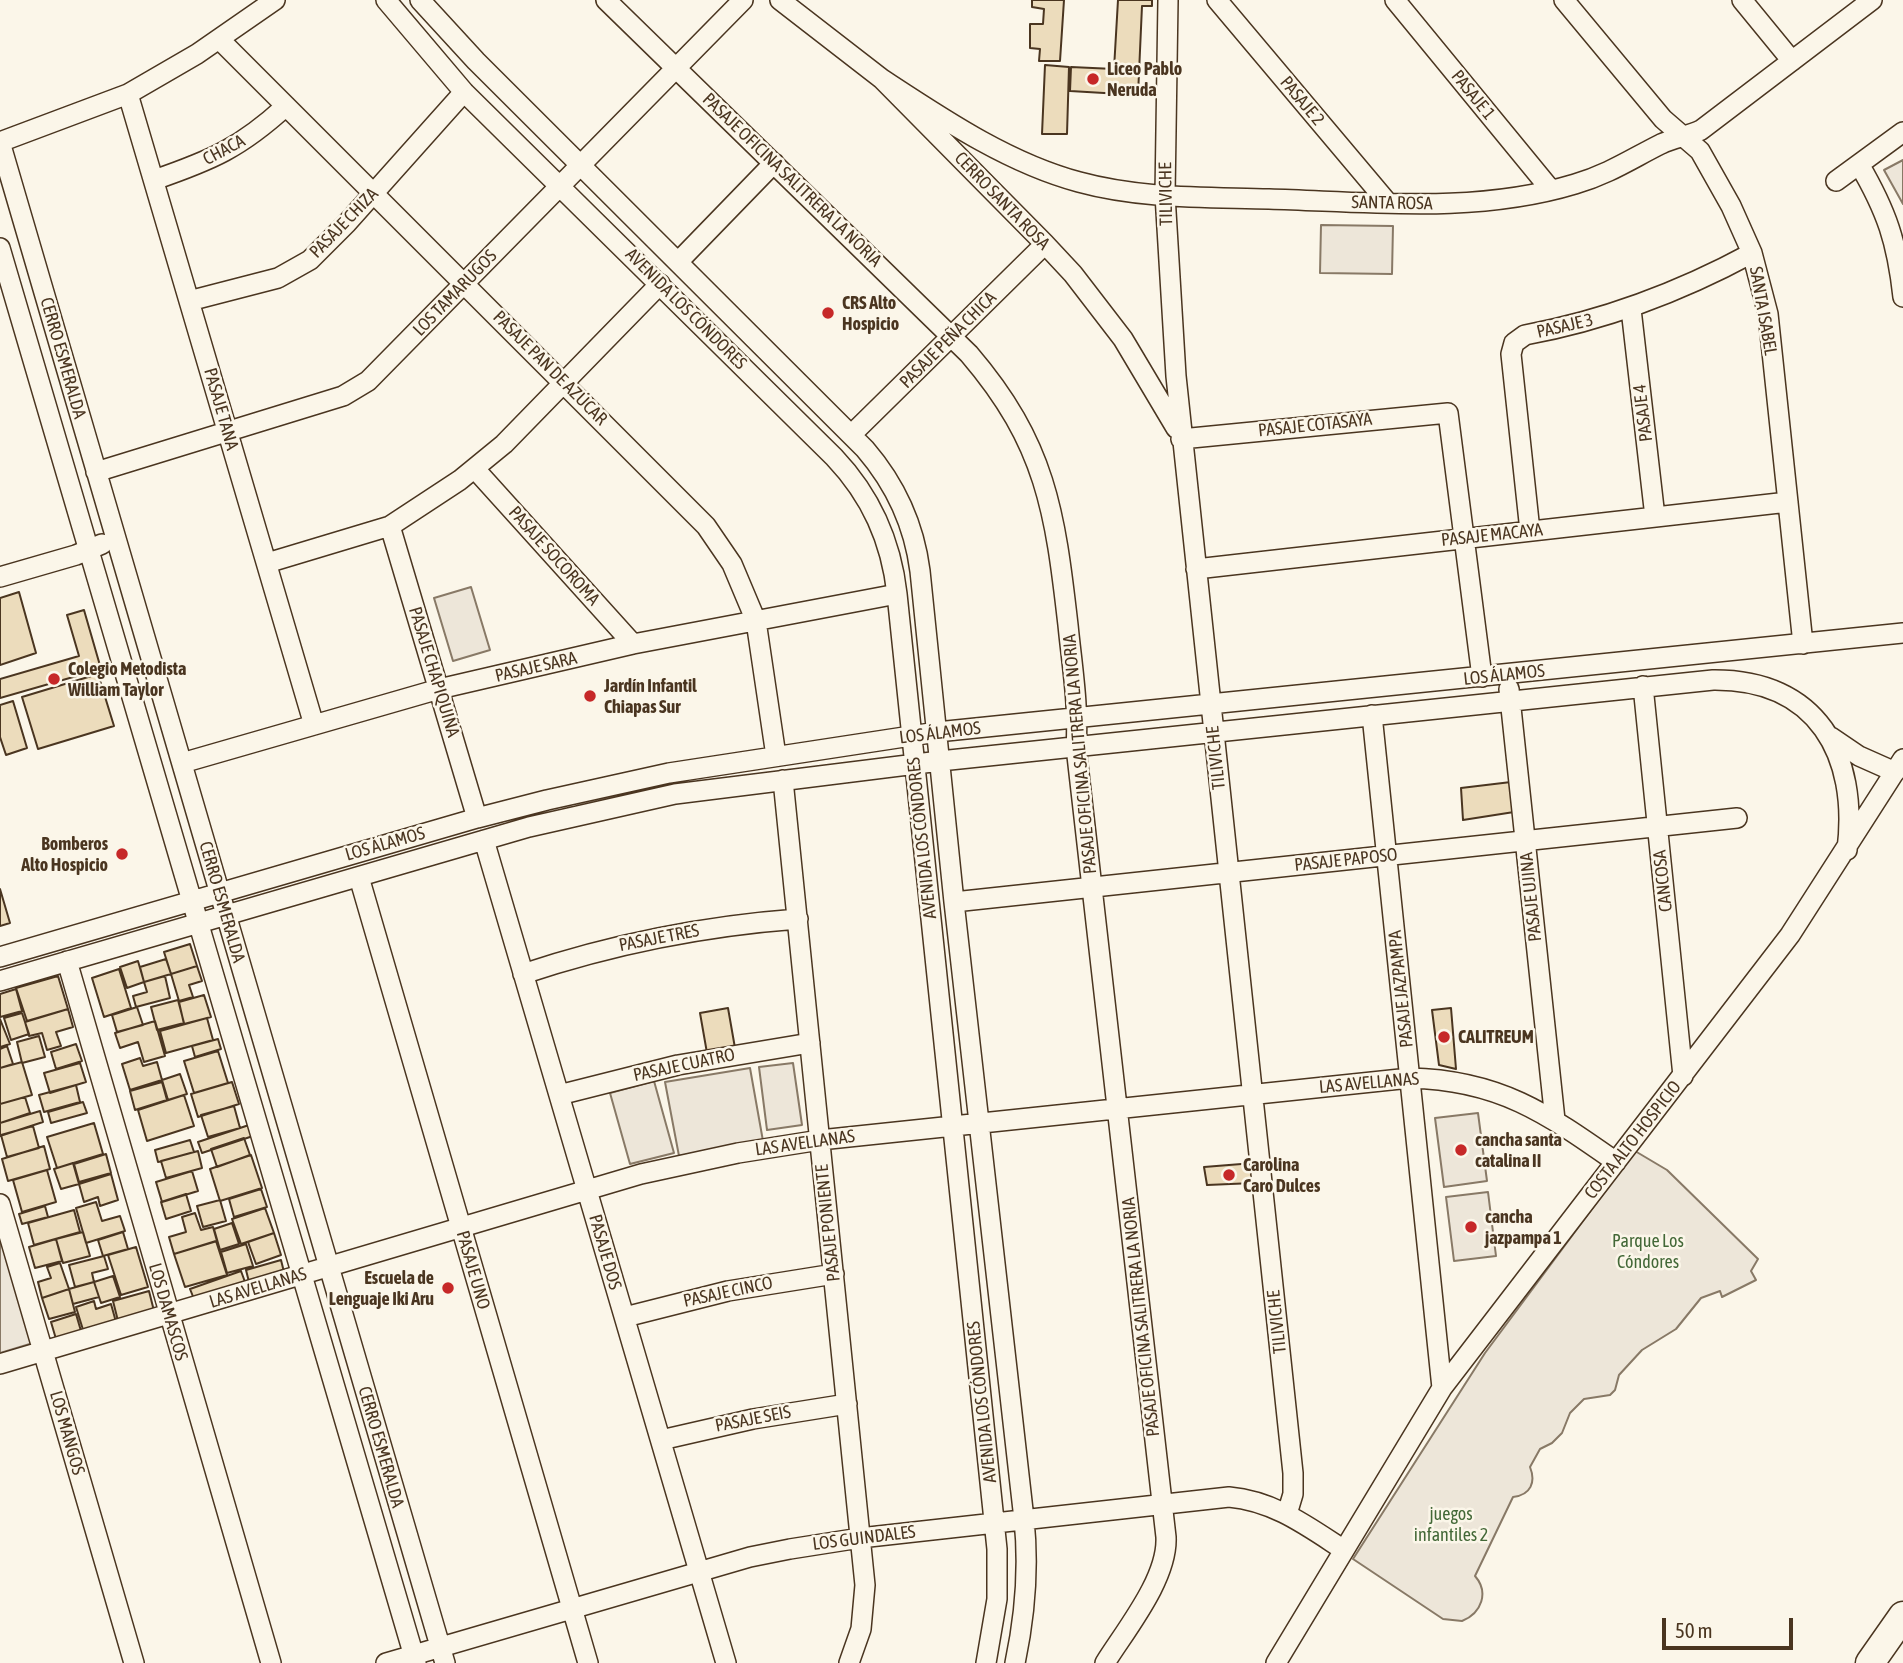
<!DOCTYPE html>
<meta charset="utf-8">
<style>
body{margin:0}
#map{position:relative;width:1903px;height:1663px;overflow:hidden;background:#fbf6e9;font-family:"Asap Condensed",sans-serif}
canvas{display:block}
.scale{position:absolute;left:1662px;top:1618px;width:131px;height:32px;box-sizing:border-box;border:4px solid #4a3520;border-top:0;padding-left:9px;font-size:21px;line-height:24px;white-space:nowrap;color:#4a3520;-webkit-text-stroke:5px #fbf6e9;paint-order:stroke}
</style>
<div id="map">
<canvas width="1903" height="1663"></canvas>
<div class="scale">50 m</div>
</div>
<script>
const c = document.querySelector('canvas').getContext('2d');
c.lineJoin = 'round';
function paint(path, color) {
  c.fillStyle = color;
  c.fill(path, 'evenodd');
}
function strokePath(path, color, width, dash) {
  c.strokeStyle = color;
  c.lineWidth = width;
  c.lineCap = dash ? 'butt' : 'round';
  c.setLineDash(dash || []);
  c.stroke(path);
}
function write(font, color, halo, rows, align = 'center') {
  c.font = font + ' "Asap Condensed",sans-serif';
  c.lineWidth = 5;
  c.setLineDash([]);
  c.textBaseline = 'middle';
  c.strokeStyle = halo;
  c.fillStyle = color;
  for (const [text, x, y, turn = 0] of rows) {
    c.save();
    c.translate(x, y);
    c.rotate((+turn || 0) * Math.PI / 180);
    c.textAlign = isNaN(turn) ? turn : align;
    if (halo) c.strokeText(text, 0, 0);
    c.fillText(text, 0, 0);
    c.restore();
  }
}
const green = new Path2D(`
 M1903 160V204L1884 170Z
 M1321 225 1393 226 1392 274 1320 273Z
 M471 587 490 650 453 661 434 598Z
 M793 1063 802 1125 767 1130 759 1067Z
 M750 1068 763 1141 679 1156 665 1082Z
 M654 1081 674 1153 630 1164 610 1093Z
 M1478 1113 1487 1181 1444 1187 1435 1118Z
 M1635 1151 1667 1170 1758 1259 1751 1271 1756 1280 1722 1297 1720 1291 1701 1298 1676 1329 1642 1350 1619 1375 1615 1390 1610 1395 1584 1399 1570 1413 1562 1433 1552 1443 1540 1449 1530 1467C1536 1482 1531 1495 1513 1497L1475 1576C1489 1592 1482 1613 1462 1621L1443 1619 1353 1559 1485 1353Z
 M1488 1192 1496 1256 1454 1261 1446 1197Z
 M0 1234 33 1343 0 1353Z`);
paint(green, '#ede6d9');
strokePath(green, '#887966', 2);
const building = new Path2D(`
 M1032 0H1064L1060 61H1039L1040 49 1030 48V24H1043L1044 9 1032 7Z
 M1118 0H1152V6H1142L1138 95 1070 91 1071 67 1114 69Z
 M1045 65 1069 67 1067 134H1042Z
 M19 592 36 653 0 665V598Z
 M84 610 101 669 0 698V679L79 656 67 615Z
 M98 674 114 726 38 749 22 697Z
 M13 701 27 748 6 755 0 737V705Z
 M1511 782 1514 812 1463 820 1461 788Z
 M0 889 10 923 0 926Z
 M190 944 197 966 171 974 164 952Z
 M166 959 171 974 144 982 140 967Z
 M138 961 144 982 127 988 120 967Z
 M197 966 202 981 189 985 193 997 179 1001 171 974Z
 M119 969 131 1008 104 1017 92 978Z
 M58 976 68 1009 27 1021 16 988Z
 M165 976 170 998 136 1007 133 996 147 992 144 982Z
 M16 989 22 1011 0 1017V994Z
 M204 995 211 1017 184 1024 179 1002Z
 M178 1000 184 1023 157 1030 151 1007Z
 M137 1007 143 1025 117 1032 112 1015Z
 M728 1008 735 1048 707 1053 700 1013Z
 M1451 1008 1456 1069 1439 1065 1432 1010Z
 M68 1009 73 1027 56 1032 61 1046 47 1050 42 1033 29 1036 25 1022Z
 M22 1013 29 1034 11 1040 4 1018Z
 M207 1018 213 1040 166 1053 160 1031Z
 M0 1019 10 1044 0 1047Z
 M155 1021 165 1056 144 1062 138 1042 120 1048 115 1033Z
 M39 1036 45 1057 22 1063 17 1042Z
 M218 1039 221 1049 195 1057 192 1046Z
 M76 1044 82 1061 56 1069 51 1052Z
 M7 1046 13 1064 0 1068V1049Z
 M218 1051 228 1083 194 1093 184 1061Z
 M140 1058 143 1066 157 1062 162 1080 130 1090 122 1064Z
 M22 1062 32 1095 0 1104V1068Z
 M80 1063 86 1082 50 1093 44 1073Z
 M180 1074 187 1094 168 1100 162 1080Z
 M162 1082 167 1100 135 1110 130 1091Z
 M232 1082 239 1104 198 1117 191 1094Z
 M76 1085 80 1102 44 1112 39 1095Z
 M184 1095 194 1126 147 1141 138 1110Z
 M25 1097 30 1113 0 1123V1104Z
 M83 1102 87 1113 51 1123 48 1112Z
 M234 1106 240 1128 208 1137 201 1115Z
 M40 1111 43 1122 0 1136V1123Z
 M94 1123 103 1154 57 1168 47 1137Z
 M249 1125 253 1136 202 1153 198 1142Z
 M33 1126 39 1148 7 1157 1 1135Z
 M244 1138 250 1155 217 1167 211 1149Z
 M190 1140 194 1152 158 1162 155 1150Z
 M44 1146 50 1169 8 1181 2 1159Z
 M198 1151 202 1168 166 1178 161 1161Z
 M106 1154 111 1173 79 1182 74 1164Z
 M251 1155 262 1188 220 1201 210 1169Z
 M73 1163 79 1184 61 1189 54 1169Z
 M1254 1163V1183L1207 1185 1204 1167Z
 M47 1170 56 1202 22 1212 13 1180Z
 M192 1171 198 1191 162 1202 156 1182Z
 M111 1174 118 1200 100 1206 98 1197 84 1202 79 1184Z
 M261 1189 267 1207 234 1217 229 1199Z
 M186 1194 191 1211 166 1219 161 1202Z
 M220 1200 226 1221 203 1227 197 1206Z
 M96 1202 102 1221 120 1216 125 1231 86 1243 76 1208Z
 M45 1206 48 1217 22 1224 19 1214Z
 M265 1208 274 1233 241 1244 232 1219Z
 M74 1210 80 1232 34 1245 28 1223Z
 M195 1213 201 1230 213 1227 217 1241 174 1254 169 1237 186 1232 182 1217Z
 M232 1223 239 1244 220 1250 214 1229Z
 M83 1232 90 1256 63 1263 56 1239Z
 M123 1232 128 1249 103 1256 98 1240Z
 M274 1233 281 1255 256 1264 248 1242Z
 M56 1239 62 1261 35 1268 29 1247Z
 M216 1241 227 1275 185 1287 174 1254Z
 M246 1244 253 1266 227 1273 221 1252Z
 M136 1247 148 1287 121 1295 108 1255Z
 M104 1256 108 1269 92 1273 94 1282 75 1287 69 1265Z
 M281 1260 284 1272 249 1282 246 1270Z
 M60 1263 69 1289 42 1298 38 1282 51 1278 47 1267Z
 M241 1271 245 1282 194 1299 190 1289Z
 M113 1276 120 1297 101 1303 94 1282Z
 M94 1282 99 1297 73 1304 69 1289Z
 M69 1289 75 1312 49 1319 42 1298Z
 M149 1291 154 1311 118 1321 113 1301Z
 M94 1301 96 1309 111 1304 116 1322 84 1333 76 1307Z
 M76 1314 81 1331 56 1339 51 1322Z`);
paint(building, '#ecdcbc');
strokePath(building, '#4a3520', 2);
const minor = new Path2D(`
 M386 0 464 92 834 457C871 496 891 540 897 594L997 1549V1599L986 1663
 M420 0 476 61 865 449C896 485 914 524 920 571L954 902 1024 1519C1029 1567 1025 1616 1015 1663
 M606 0 969 354C1046 444 1055 511 1068 625 1072 666 1079 706 1076 747L1166 1537C1168 1578 1127 1628 1105 1663
 M780 0 882 79 1045 244 1073 274 1123 339 1176 428
 M1168 0 1165 195 1176 376 1293 1473V1494L1287 1514
 M1217 0 1388 203
 M1395 0 1551 190
 M1564 0 1663 119 1700 151 1731 206 1752 253 1768 314 1803 644
 M1742 0 1792 61
 M219 39 706 526 732 564 756 621 776 756
 M882 79C943 119 1008 163 1079 182 1141 199 1206 197 1269 199 1371 202 1476 214 1575 184 1609 174 1631 159 1661 144 1674 138 1688 136 1701 130L1872 0
 M128 94 314 725
 M0 142 445 1663
 M0 142 128 94 197 54 275 0
 M1859 164C1887 212 1897 242 1903 297
 M154 180C212 160 240 148 286 106
 M1836 181 1903 132
 M0 248 416 1663
 M678 262 774 163
 M189 301 278 278 310 260 347 223 464 92
 M1631 309 1655 517
 M851 435 1045 244
 M1181 439 1448 413 1482 677
 M475 469 633 644
 M96 472 343 396 368 381 743 0
 M390 526 477 818
 M1530 531 1511 354 1514 343 1525 335C1606 320 1680 292 1752 253
 M267 563 390 526 460 480 504 444 660 284
 M1196 569 1788 502
 M0 577 76 555 102 544
 M1643 686 1683 1076
 M1509 689 1555 1120
 M1372 715 1442 1388
 M1831 737 1859 756 1895 772
 M182 763 439 689 633 644 897 594
 M783 780 865 1585 861 1629 849 1663
 M484 840 726 1663
 M359 877 588 1663
 M954 902 1737 818
 M0 957 477 818 547 800 669 773 937 732 1903 633
 M67 961 271 1663
 M523 974C613 944 703 926 798 919
 M0 981 529 827 675 794 940 761 1713 680C1817 679 1859 755 1847 850
 M559 1095 678 1065 810 1043
 M0 1204 134 1663
 M625 1317 728 1291 834 1274
 M0 1364 641 1174 738 1153 820 1140 1410 1078C1499 1080 1546 1113 1616 1162
 M661 1440 753 1419 847 1404
 M386 1663 750 1557 790 1549 860 1538 1229 1497C1274 1501 1307 1526 1344 1550
 M1276 1663 1442 1388 1790 935 1903 759`);
const highway = new Path2D(`
 M1870 1663 1903 1616`);
strokePath(minor, '#4a3520', 22);
strokePath(highway, '#4a3520', 31);
strokePath(minor, '#fbf6e9', 19);
strokePath(highway, '#fbf6e9', 28);
for (const [x, y, r, color] of [
 [1093,79,7,"#c62828"],
 [828,313,7,"#c62828"],
 [54,679,7,"#c62828"],
 [590,696,7,"#c62828"],
 [122,854,7,"#c62828"],
 [1444,1037,7,"#c62828"],
 [1461,1150,7,"#c62828"],
 [1229,1175,7,"#c62828"],
 [1471,1227,7,"#c62828"],
 [448,1288,7,"#c62828"]
]) {
  const dot = new Path2D();
  dot.arc(x, y, r, 0, 2 * Math.PI);
  c.fillStyle = color;
  c.fill(dot);
  strokePath(dot, '#fbf6e9', 2.5);
}
write('bold 18px', '#4a3520', '#fbf6e9', [
 ["Liceo Pablo",1107,69],
 ["Neruda",1107,90],
 ["CRS Alto",842,303],
 ["Hospicio",842,324],
 ["Colegio Metodista",68,669],
 ["William Taylor",68,690],
 ["Jardín Infantil",604,686],
 ["Chiapas Sur",604,707],
 ["Bomberos",108,844,"right"],
 ["Alto Hospicio",108,865,"right"],
 ["CALITREUM",1458,1037],
 ["cancha santa",1475,1140],
 ["catalina II",1475,1161],
 ["Carolina",1243,1165],
 ["Caro Dulces",1243,1186],
 ["cancha",1485,1217],
 ["jazpampa 1",1485,1238],
 ["Escuela de",434,1278,"right"],
 ["Lenguaje Iki Aru",434,1299,"right"]
], 'left');
write('18px', '#4a3520', '#fbf6e9', [
 ["PASAJE 1",1473,95,51],
 ["PASAJE 2",1302,101,50],
 ["CHACA",224,150,-28],
 ["PASAJE OFICINA SALITRERA LA NORIA",792,180,44],
 ["TILIVICHE",1166,194,-91],
 ["CERRO SANTA ROSA",1002,201,46],
 ["SANTA ROSA",1392,203,1],
 ["PASAJE CHIZA",344,223,-46],
 ["LOS TAMARUGOS",455,293,-46],
 ["AVENIDA LOS CÓNDORES",686,309,45],
 ["SANTA ISABEL",1763,311,80],
 ["PASAJE 3",1565,326,-13],
 ["PASAJE PEÑA CHICA",948,340,-45],
 ["CERRO ESMERALDA",63,358,74],
 ["PASAJE PAN DE AZÚCAR",550,368,45],
 ["PASAJE TANA",221,409,74],
 ["PASAJE 4",1643,413,-97],
 ["PASAJE COTASAYA",1315,425,-6],
 ["PASAJE MACAYA",1492,535,-6],
 ["PASAJE SOCOROMA",554,556,48],
 ["PASAJE SARA",536,667,-13],
 ["PASAJE CHAPIQUIÑA",434,672,73],
 ["LOS ÁLAMOS",1504,675,-6],
 ["LOS ÁLAMOS",940,733,-7],
 ["PASAJE OFICINA SALITRERA LA NORIA",1080,754,-95],
 ["TILIVICHE",1216,758,-96],
 ["AVENIDA LOS CÓNDORES",922,838,-96],
 ["LOS ÁLAMOS",385,844,-16],
 ["PASAJE PAPOSO",1346,860,-6],
 ["CANCOSA",1663,881,-96],
 ["PASAJE UJINA",1531,897,-96],
 ["CERRO ESMERALDA",222,902,74],
 ["PASAJE TRES",659,938,-11],
 ["PASAJE JAZPAMPA",1401,989,-96],
 ["PASAJE CUATRO",684,1065,-12],
 ["LAS AVELLANAS",1369,1083,-5],
 ["COSTA ALTO HOSPICIO",1633,1140,-52],
 ["LAS AVELLANAS",805,1143,-8],
 ["PASAJE PONIENTE",828,1223,-96],
 ["PASAJE DOS",605,1252,74],
 ["PASAJE UNO",473,1270,74],
 ["LAS AVELLANAS",258,1288,-17],
 ["PASAJE CINCO",728,1292,-12],
 ["LOS DAMASCOS",168,1312,74],
 ["PASAJE OFICINA SALITRERA LA NORIA",1141,1317,-96],
 ["TILIVICHE",1277,1322,-96],
 ["AVENIDA LOS CÓNDORES",982,1402,-96],
 ["PASAJE SEIS",753,1419,-11],
 ["LOS MANGOS",67,1433,74],
 ["CERRO ESMERALDA",381,1447,74],
 ["LOS GUINDALES",864,1538,-7]
]);
write('18px', '#436837', '#fbf6e9', [
 ["Parque Los",1648,1241],
 ["Cóndores",1648,1262],
 ["juegos",1451,1514],
 ["infantiles 2",1451,1535]
]);
</script>
